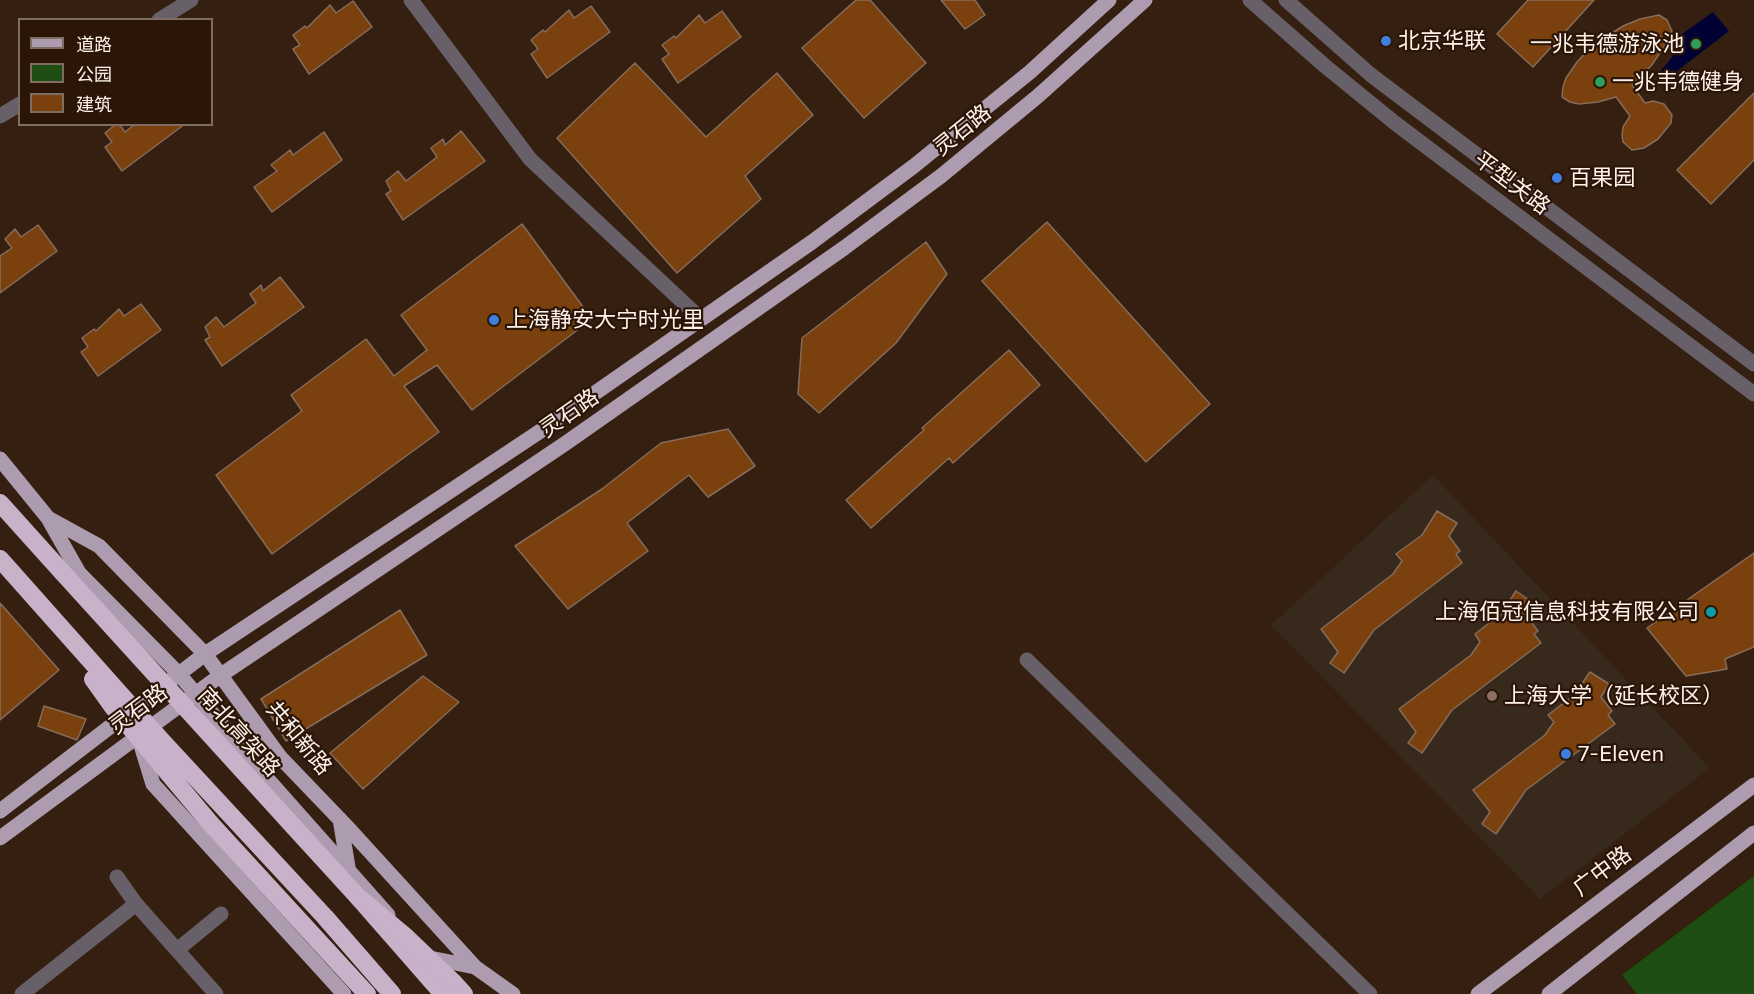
<!DOCTYPE html>
<meta charset="utf-8">
<style>
body{margin:0}
#map{position:relative;width:1754px;height:994px;overflow:hidden;background:#341f10;font-family:Commissioner,"Noto Sans SC",sans-serif}
canvas{display:block}
.legend{position:absolute;left:18px;top:18px;width:195px;height:108px;box-sizing:border-box;background:#2a1507;border:2px solid #7f6d62;margin:0;padding:8px 10px;list-style:none;font-size:18px;color:#fef2ea}
.legend li{display:flex;align-items:center;gap:12px;height:30px}
.legend b{width:30px;border:2px solid #7f6d62}
</style>
<div id="map">
<canvas width="1754" height="994"></canvas>
<ul class="legend">
<li><b style="height:8px;background:#ad9baf"></b>道路</li>
<li><b style="height:16px;background:#1e4e13"></b>公园</li>
<li><b style="height:16px;background:#7a400d"></b>建筑</li>
</ul>
</div>
<script>
const c = document.querySelector('canvas').getContext('2d');
c.lineJoin = 'round';
function paint(path, color) {
  c.fillStyle = color;
  c.fill(path, 'evenodd');
}
function strokePath(path, color, width, dash) {
  c.strokeStyle = color;
  c.lineWidth = width;
  c.lineCap = dash ? 'butt' : 'round';
  c.setLineDash(dash || []);
  c.stroke(path);
}
function write(font, color, halo, rows, align = 'center') {
  c.font = font + ' Commissioner,"Noto Sans SC",sans-serif';
  c.lineWidth = 4.5;
  c.setLineDash([]);
  c.textBaseline = 'middle';
  c.strokeStyle = halo;
  c.fillStyle = color;
  for (const [text, x, y, turn = 0] of rows) {
    c.save();
    c.translate(x, y);
    c.rotate((+turn || 0) * Math.PI / 180);
    c.textAlign = isNaN(turn) ? turn : align;
    if (halo) c.strokeText(text, 0, 0);
    c.fillText(text, 0, 0);
    c.restore();
  }
}
paint(new Path2D(`
 M1433 475 1710 768 1540 899 1271 625Z`), '#37291c');
paint(new Path2D(`
 M1754 876V994H1637L1622 975Z`), '#1e4e13');
paint(new Path2D(`
 M1713 12 1729 31 1664 81 1658 74 1670 60 1677 48 1682 34Z`), '#000234');
const building = new Path2D(`
 M856 0H870L926 63 864 118 802 48Z
 M941 0H975L985 15 965 29Z
 M1528 0H1594L1533 67 1497 34Z
 M353 1 372 27 309 74 293 49 300 45 293 35 305 26 307 28 330 5 336 13Z
 M591 6 610 32 547 78 531 54 538 49 531 40 543 30 545 32 569 10 574 18Z
 M722 11 741 37 678 83 662 59 669 54 662 45 674 36 676 38 699 15 705 23Z
 M1659 15 1667 20 1672 31 1669 40 1651 66 1632 85 1645 103 1653 101 1664 104 1672 115 1671 123 1658 139 1644 148 1632 150 1623 142 1622 135 1623 127 1630 116 1616 97 1598 102 1579 104 1570 102 1562 97 1563 87 1566 78 1577 62 1592 46 1623 26 1640 19Z
 M635 63 706 137 777 73 813 115 745 176 761 199 677 273 557 138Z
 M1754 93V160L1711 204 1677 170Z
 M116 124H119L125 132 135 124H185L122 171 105 147 112 142 105 133Z
 M461 131 485 161 403 220 386 194 391 191 386 181 398 171 406 181 437 157 431 148 443 139 445 145Z
 M324 132 342 160 272 212 254 187 277 171 271 165 290 150 293 155Z
 M1047 222 1210 404 1146 462 982 281Z
 M522 224 592 319 472 410 437 365 404 386 439 432 272 554 216 475 302 411 291 395 366 339 394 376 427 350 401 315Z
 M38 225 57 251 0 293V256L12 248 5 239 15 229 21 237Z
 M926 242 947 274 896 343 819 413 798 394 802 338Z
 M280 277 304 307 222 366 205 340 210 337 205 327 216 317 224 327 256 303 250 294 261 285 263 291Z
 M141 304 161 330 98 376 81 352 88 347 82 338 94 329 96 331 119 309 124 316Z
 M1009 350 1040 385 953 463 949 458 871 528 846 500 924 430 922 428Z
 M728 429 755 466 708 497 689 475 627 523 648 551 568 609 515 546 602 489 661 443Z
 M1437 511 1457 523 1449 536 1460 551 1456 554 1462 563 1374 630 1344 673 1330 663 1338 652 1321 629 1393 574 1402 561 1396 554 1422 535Z
 M1754 553V647L1725 659 1727 669 1686 676 1647 628Z
 M1516 591 1535 604 1527 616 1538 631 1534 634 1541 643 1452 710 1422 753 1408 743 1416 732 1399 709 1471 655 1480 642 1475 634 1501 614Z
 M0 603 59 670 0 720Z
 M400 610 427 655 286 741 261 699Z
 M1590 672 1609 684 1601 697 1612 711 1608 715 1615 724 1526 790 1496 834 1482 824 1490 812 1473 790 1545 735 1554 722 1548 715 1574 695Z
 M423 676 459 702 363 789 330 753Z
 M44 706 86 719 77 740 38 726Z`);
paint(building, '#7a400d');
strokePath(building, '#856c5b', 1.5);
strokePath(new Path2D(`
 M411 0 530 159 701 319
 M1250 0 1325 66 1395 123 1754 394
 M1286 0 1371 75 1754 364
 M159 20 191 0
 M0 116 20 104
 M1027 660 1370 994
 M117 877 136 904 216 994
 M177 950 221 914
 M22 994 136 904`), '#686069', 15);
strokePath(new Path2D(`
 M0 459 48 518 99 546 205 654 280 757 350 830 475 967 513 994
 M48 518 79 573 179 674 271 783 388 915
 M140 742 153 784 344 994
 M0 811 205 654 539 432 812 242 914 166 1030 72 1109 0
 M340 819 348 867
 M0 838 221 675 566 443 844 248 941 176 1038 96 1145 0
 M425 957 475 967
 M1478 994 1754 785
 M1549 994 1754 833`), '#ad9baf', 15);
strokePath(new Path2D(`
 M0 503 63 573
 M210 823 367 994
 M294 827 358 897 443 994
 M454 983 464 994`), '#c8b2ca', 18);
strokePath(new Path2D(`
 M0 559 161 740 325 917 392 994
 M63 573 294 827
 M93 679 113 707 210 823
 M358 897 406 937 454 983`), '#c8b2ca', 18);
for (const [x, y, r, color] of [
 [1386,41,6,"#3f7fe0"],
 [1696,44,6,"#2e9e5b"],
 [1600,82,6,"#2e9e5b"],
 [1557,178,6,"#3f7fe0"],
 [494,320,6,"#3f7fe0"],
 [1711,612,6,"#0f9aa8"],
 [1492,696,6,"#8d6e63"],
 [1566,754,6,"#3f7fe0"]
]) {
  const dot = new Path2D();
  dot.arc(x, y, r, 0, 2 * Math.PI);
  c.fillStyle = color;
  c.fill(dot);
  strokePath(dot, '#2a1507', 2);
}
write('22px', '#fef2ea', '#2a1507', [
 ["北京华联",1398,41],
 ["一兆韦德游泳池",1684,44,"right"],
 ["一兆韦德健身",1612,82],
 ["百果园",1569,178],
 ["上海静安大宁时光里",506,320],
 ["上海佰冠信息科技有限公司",1699,612,"right"],
 ["上海大学（延长校区）",1504,696],
 ["7-Eleven",1578,754]
], 'left');
write('22px', '#fef2ea', '#2a1507', [
 ["灵石路",962,130,-39],
 ["平型关路",1512,183,37],
 ["灵石路",569,413,-35],
 ["灵石路",138,709,-37],
 ["南北高架路",239,732,48],
 ["共和新路",299,738,50],
 ["广中路",1602,871,-37]
]);
</script>
